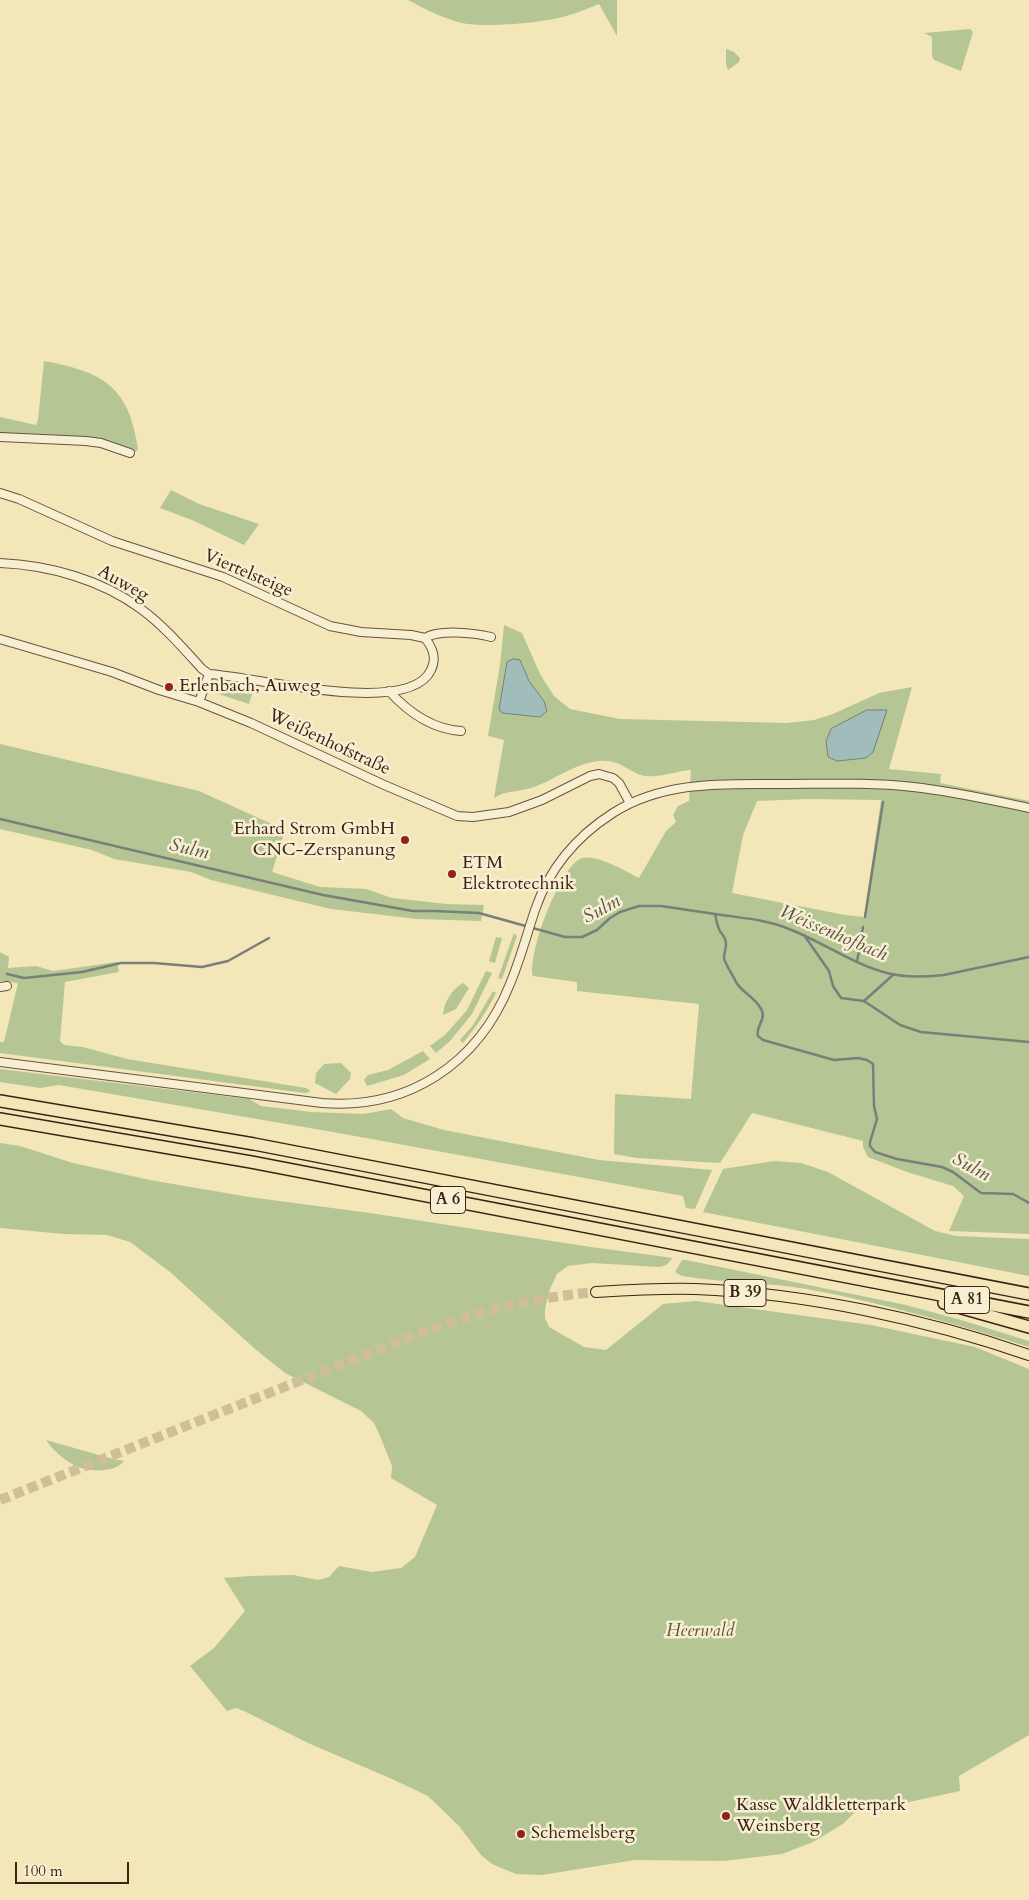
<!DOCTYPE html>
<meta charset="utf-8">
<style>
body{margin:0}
#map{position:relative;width:1029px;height:1900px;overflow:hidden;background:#f3e6b9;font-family:Cardo,serif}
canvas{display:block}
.scale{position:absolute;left:15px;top:1862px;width:114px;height:22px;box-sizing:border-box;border:2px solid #3c2115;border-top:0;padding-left:6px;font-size:15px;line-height:18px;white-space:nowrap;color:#3c2115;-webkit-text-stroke:4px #f7efd2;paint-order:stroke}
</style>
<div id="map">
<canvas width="1029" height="1900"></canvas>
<div class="scale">100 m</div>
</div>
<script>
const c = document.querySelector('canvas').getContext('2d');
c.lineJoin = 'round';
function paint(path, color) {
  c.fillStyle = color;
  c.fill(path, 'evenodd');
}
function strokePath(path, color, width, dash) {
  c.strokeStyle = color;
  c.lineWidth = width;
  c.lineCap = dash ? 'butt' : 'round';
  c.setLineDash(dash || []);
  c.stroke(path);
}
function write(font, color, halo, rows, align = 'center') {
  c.font = font + ' Cardo,serif';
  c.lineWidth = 5;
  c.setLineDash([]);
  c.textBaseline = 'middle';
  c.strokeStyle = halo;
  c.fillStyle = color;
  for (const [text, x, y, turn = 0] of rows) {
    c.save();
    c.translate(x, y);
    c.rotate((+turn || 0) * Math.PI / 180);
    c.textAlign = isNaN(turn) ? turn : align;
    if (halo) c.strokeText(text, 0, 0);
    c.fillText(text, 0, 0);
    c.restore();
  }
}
paint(new Path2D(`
 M408 0H617V36L599 4C588 8 577 13 566 16 543 23 485 28 462 23 442 18 425 9 408 0Z
 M970 29 973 32 961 71 934 60 932 56V37L924 33Z
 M726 49 734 52 740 58 739 62 728 70 726 64Z
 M44 361C103 372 129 386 138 449L135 452 110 442 102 440 0 434V417L36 425 38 420Z
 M171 490 199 504 259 524 244 545 192 520 160 508Z
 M504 625 522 633 540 674 554 696 570 709 620 719 787 723 814 720 833 714 879 693 912 687 889 769 941 774 940 783 1029 801V1234L949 1231 964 1196 953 1186 907 1172 868 1157 863 1147V1141L752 1113 720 1163 637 1158 614 1154 615 1094 691 1099 699 1004 577 991V982L533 976C527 955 560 865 582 858 596 854 626 871 639 878L666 831 676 822 673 815 678 806 689 801 691 770C676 771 660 778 645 776 627 772 621 759 598 761 574 764 556 779 534 787 521 792 506 790 494 798L504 740 488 736 500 665ZM808 799 881 800 864 917 845 915 732 893 743 835 757 801Z
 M217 680 254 688 249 704 209 691 213 682Z
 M0 744 199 791 285 830 272 872 320 887 366 889 392 898 447 904 484 905 481 921 417 919 331 909 211 880 191 872 114 859 92 850 0 829Z
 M514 933 517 936 502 979 498 978Z
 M496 937 502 938 495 963 489 961Z
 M0 952 9 957 8 968 36 966 53 971 117 962 119 972 65 982 60 1041 64 1045 83 1047 127 1059 306 1088 310 1090 309 1092 305 1093 0 1053V1042H4L18 983 0 981Z
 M486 971 492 973 472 1014 450 1041 436 1053 430 1046 445 1035 467 1010Z
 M463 983 469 988 456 1009 443 1015C444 1002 452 989 463 983Z
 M493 991 496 993C487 1011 476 1027 463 1043L460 1040 473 1025Z
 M423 1051 430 1059 404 1075 367 1086 364 1080 368 1075 388 1070Z
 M341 1063 351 1073 350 1079 336 1094 315 1083 316 1073 324 1064Z
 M0 1069 249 1099 261 1106 312 1112 364 1114 391 1109 403 1118 444 1130 599 1160 712 1170 695 1209 686 1208 683 1196 333 1132 59 1085 40 1088 0 1082Z
 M0 1143 20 1146 73 1163 150 1180 249 1197 370 1213 591 1247 673 1258 666 1265 659 1267 592 1263 568 1266 557 1274 550 1289 545 1309V1318L549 1327 584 1347 606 1350 663 1304 696 1301 871 1325 975 1347 1029 1369V1735L959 1776 960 1791 867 1811 859 1808 843 1824 813 1842 782 1854 724 1861 635 1860 542 1875 516 1874 492 1864 481 1855 459 1826 428 1796 392 1779 308 1743 244 1711 236 1708 227 1711 190 1666 214 1648 245 1611 224 1578 250 1576 293 1575 318 1580 329 1577 339 1566 372 1572 401 1568 415 1557 437 1505 391 1478 392 1466 380 1436 374 1423 361 1411 285 1373 255 1349 170 1272 130 1242 107 1235 64 1234 0 1228Z
 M774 1161 801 1163 828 1172 935 1231 956 1236 1029 1239V1276L703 1212 723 1169Z
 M682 1260H686L906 1305 961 1320 1029 1341V1347C956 1324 883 1303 807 1289 766 1282 723 1283 682 1276L675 1272Z
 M46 1440 113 1459 124 1461C114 1474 85 1472 72 1464 63 1459 51 1448 46 1440Z`), '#b5c694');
const water = new Path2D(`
 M514 659 520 660 529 681 544 701 547 711 540 717 502 713 499 709 507 662Z
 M867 710H887L873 752 866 758 837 761 828 757 826 741 831 729Z`);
paint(water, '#a1bdbb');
strokePath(water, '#797f79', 1);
strokePath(new Path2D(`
 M0 819 323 895 413 911H434L479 913 565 937H582L597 930 610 918 620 912 639 906H661L715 914C716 919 717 924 719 929 720 933 724 935 725 939 728 946 724 951 724 958 724 962 734 977 736 982 743 994 757 998 762 1011 766 1020 755 1027 758 1036L763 1040 834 1060 858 1058 867 1060 873 1064 874 1106 877 1119 870 1142V1146L875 1152 897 1159 942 1167 953 1172 981 1193 1013 1194 1029 1203
 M715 914C740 918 766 919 789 929 823 942 852 964 887 973 905 978 925 977 944 975L1029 957
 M865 917 883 802
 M804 935 829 971 833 986 841 998 864 1001 900 1025 921 1032 1029 1042
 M857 962 863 927
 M7 974 24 978 82 972 121 963H154L202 967 228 961 269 938
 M864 1001 894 974`), '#797f79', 2.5);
strokePath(new Path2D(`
 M0 1500 425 1331C483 1311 535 1297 596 1292`), '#cebf98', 10, [10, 5]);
const minor = new Path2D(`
 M0 437 86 441 101 443 130 453
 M0 493 19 499 112 541 223 577 330 626 361 632 411 635 425 638C439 629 475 633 491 637
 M0 563C49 565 102 580 141 609 164 626 183 648 202 669L209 674C252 676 409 718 431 670 437 658 433 648 425 638
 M0 639 112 672 159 690 199 702 251 723 382 784 457 816 473 817 509 812 542 800 590 776 599 774 613 778 619 783 630 803
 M389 691C408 712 431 729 461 731
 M199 702 209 674
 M0 987 7 986
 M0 1062 322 1103C408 1110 478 1064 510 984 520 960 527 934 535 910 549 869 577 836 613 813 663 781 721 784 778 784 823 784 868 782 913 787 952 791 991 800 1029 808`);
const major = new Path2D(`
 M596 1292C629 1290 662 1288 695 1289 805 1293 925 1319 1029 1355`);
const highway = new Path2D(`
 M0 1101 254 1144 1029 1294
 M0 1119 251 1162 1029 1312
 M944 1303 1029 1327`);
strokePath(minor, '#6a523e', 10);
strokePath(major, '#3c2115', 12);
strokePath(highway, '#3c2115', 14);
strokePath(minor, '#f7efd2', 8);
strokePath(major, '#f3e6b9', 10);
strokePath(highway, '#f3e6b9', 11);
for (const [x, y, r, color] of [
 [169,687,5,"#8f2418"],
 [405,840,5,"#8f2418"],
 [452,874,5,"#8f2418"],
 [726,1816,5,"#8f2418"],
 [521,1834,5,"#8f2418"]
]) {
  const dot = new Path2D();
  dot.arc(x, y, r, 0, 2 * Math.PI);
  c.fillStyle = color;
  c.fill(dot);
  strokePath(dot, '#f7efd2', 2);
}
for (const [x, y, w] of [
 [448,1200,35],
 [745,1293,42],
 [967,1300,45]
]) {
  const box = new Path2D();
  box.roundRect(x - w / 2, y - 13.5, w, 27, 4);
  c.fillStyle = '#f7efd2';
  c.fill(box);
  strokePath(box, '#3c2115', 1);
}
write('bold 16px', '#3c2115', null, [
 ["A 6",448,1200],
 ["B 39",745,1293],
 ["A 81",967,1300]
]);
write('18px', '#3c2115', '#f7efd2', [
 ["Viertelsteige",248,574,23],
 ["Auweg",123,584,29],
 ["Weißenhofstraße",329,743,25]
]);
write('18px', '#3c2115', '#f7efd2', [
 ["Erlenbach, Auweg",179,687],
 ["Erhard Strom GmbH",395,830,"right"],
 ["CNC-Zerspanung",395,851,"right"],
 ["ETM",462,864],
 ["Elektrotechnik",462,885],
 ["Kasse Waldkletterpark",736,1806],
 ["Weinsberg",736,1827],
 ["Schemelsberg",531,1834]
], 'left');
write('italic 18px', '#60533b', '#f7efd2', [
 ["Heerwald",700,1632]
]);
write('italic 19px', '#5a5047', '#f7efd2', [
 ["Sulm",189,850,13],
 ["Sulm",602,910,-29],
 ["Weissenhofbach",833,934,23],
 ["Sulm",971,1168,28]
]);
</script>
